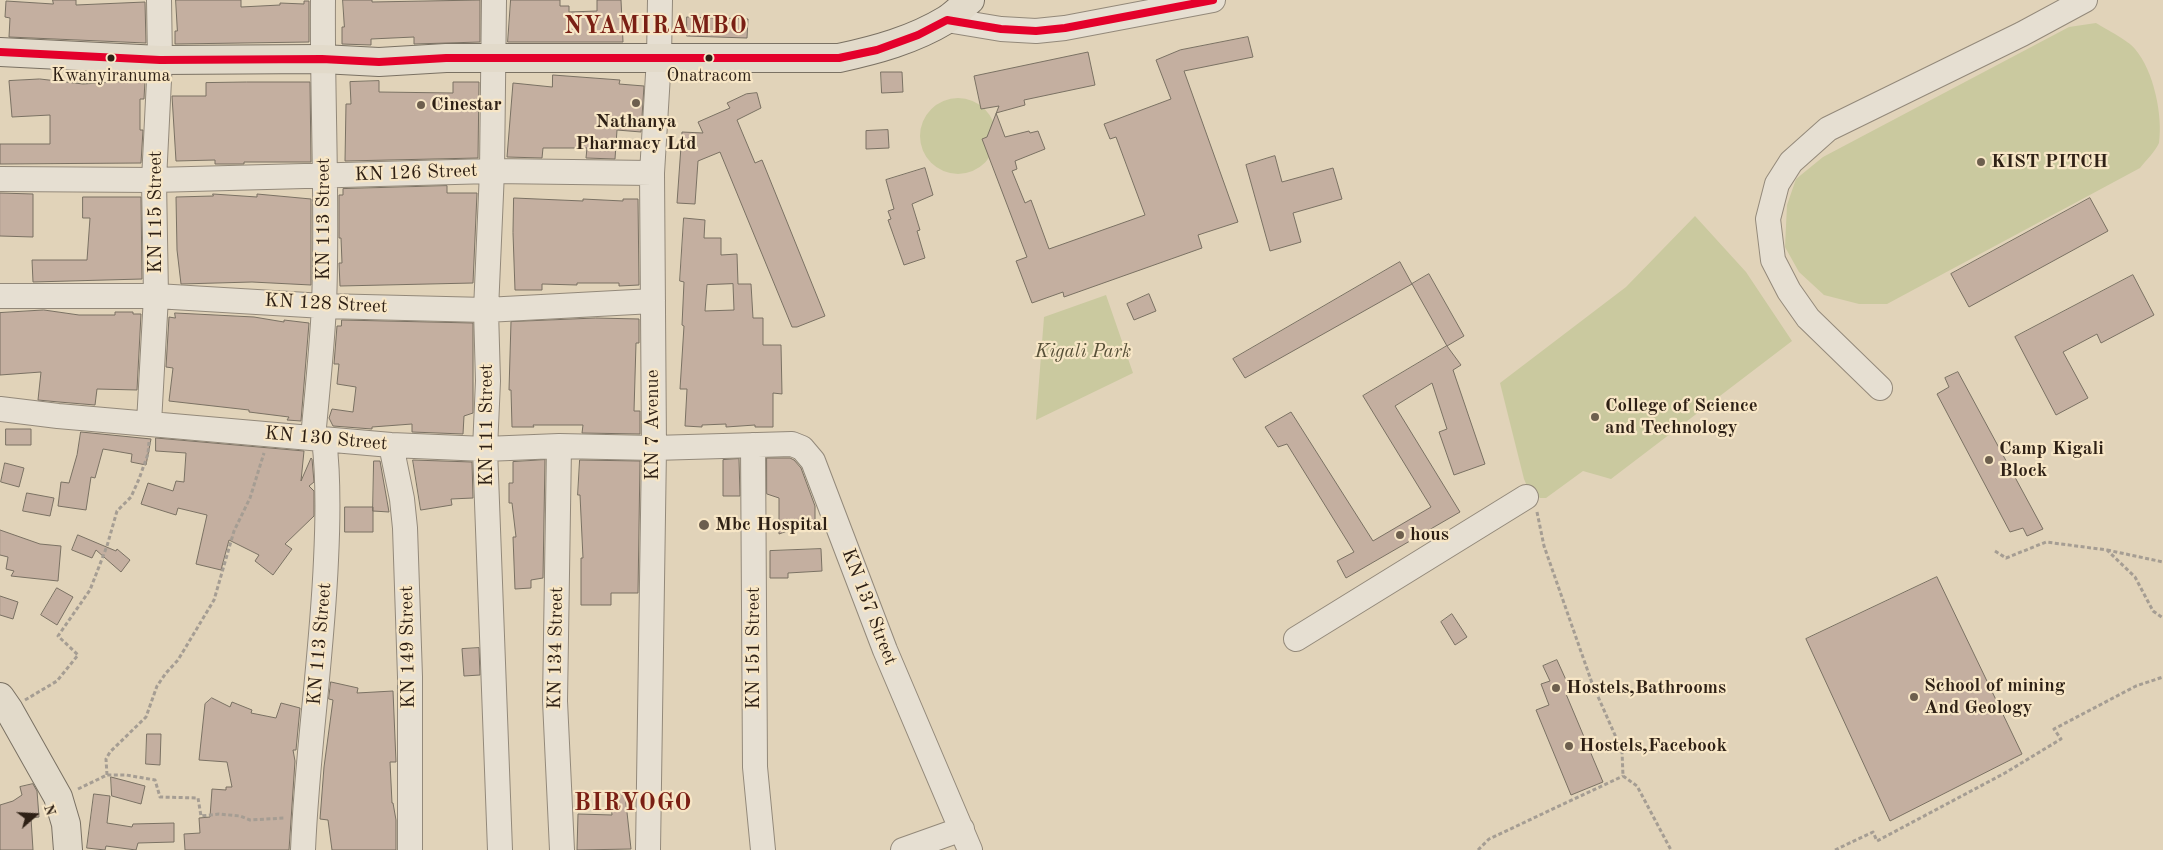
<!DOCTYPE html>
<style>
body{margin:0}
#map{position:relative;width:2163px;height:850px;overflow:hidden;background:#e1d3b9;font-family:"Old Standard TT",serif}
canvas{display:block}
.north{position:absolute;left:10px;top:790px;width:50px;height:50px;-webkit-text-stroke:4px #f7e6c6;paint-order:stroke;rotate:71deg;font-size:14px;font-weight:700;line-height:20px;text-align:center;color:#2e2015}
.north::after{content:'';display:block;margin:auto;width:18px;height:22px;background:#2e2015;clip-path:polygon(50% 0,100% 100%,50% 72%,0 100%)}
</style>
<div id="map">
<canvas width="2163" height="850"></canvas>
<div class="north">N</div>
</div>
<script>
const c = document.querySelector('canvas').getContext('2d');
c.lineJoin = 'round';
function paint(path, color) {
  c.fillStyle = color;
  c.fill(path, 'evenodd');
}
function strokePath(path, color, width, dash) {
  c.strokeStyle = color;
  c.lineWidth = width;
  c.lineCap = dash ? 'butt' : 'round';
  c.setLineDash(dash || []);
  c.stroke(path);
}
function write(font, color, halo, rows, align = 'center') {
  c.font = font + ' "Old Standard TT",serif';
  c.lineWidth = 4.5;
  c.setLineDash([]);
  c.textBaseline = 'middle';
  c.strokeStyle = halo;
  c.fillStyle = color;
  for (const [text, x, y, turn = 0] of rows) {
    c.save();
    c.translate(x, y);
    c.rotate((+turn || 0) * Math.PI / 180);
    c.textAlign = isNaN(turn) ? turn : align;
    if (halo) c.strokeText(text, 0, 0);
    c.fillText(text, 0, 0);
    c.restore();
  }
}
paint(new Path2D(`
 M2096 23C2107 30 2128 40 2135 49 2154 71 2163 116 2159 143 2155 152 2146 160 2140 168L1887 304H1859L1824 295 1799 272 1785 247 1787 205 1796 179 1823 157 2069 27Z
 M920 136a38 38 0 1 1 76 0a38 38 0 1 1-76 0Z
 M1695 216 1746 272 1792 341 1611 479 1583 471 1546 498H1540L1527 486 1524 479 1500 383 1626 287Z
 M1106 295 1133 373 1036 420 1044 317Z`), '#cac99f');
const building = new Path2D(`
 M53 0H76V5L145 2 146 43 9 37 10 18 5 17 6 1 53 4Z
 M176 0H241V7L280 5V3L304 4V1H309V42L175 44V31H177Z
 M343 0H372V2L480 0V42L414 44V37L371 39V45L342 44V27H344Z
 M511 0H560V6H569V12L597 11V0H621L623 42H508Z
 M687 17 748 19 747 38 687 36Z
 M1248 37 1253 57 1184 71 1238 222 1198 235 1202 248 1064 297 1063 292 1032 303 1016 261 1027 257 982 139 987 137 999 106 981 109 974 76 1088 52 1095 85 1024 100 1025 105 996 113 1005 137 1029 131 1030 133 1038 131 1045 149 1015 161 1017 169 1012 171 1025 203 1031 200 1049 249 1145 215 1116 137 1110 139 1104 124 1171 99 1156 60 1180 50Z
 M881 72H902L903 92 882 93Z
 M553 75 620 80 619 84 644 86 641 132 617 130 615 159 586 158 587 148H543L542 158 507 157 513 83 552 87Z
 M40 79 83 84 145 80 144 99H140V130H143L141 163 0 164V144H50V115L12 117 9 81Z
 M379 81V92L453 93V82H479L478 158 345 161 346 104H351L350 82Z
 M247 82H310L311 162H244V164H215V160L176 161 172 96H206V83Z
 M757 93 761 108 737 120 755 163 762 160 825 316 797 327H792L720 152 698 161 695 204 677 203 682 132 703 133 698 122 730 108 727 103 746 94Z
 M888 130 889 148 866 149V131Z
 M1275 156 1282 182 1333 168 1342 199 1293 213 1301 242 1270 251 1246 165Z
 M925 168 933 195 912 204 920 230 917 231 925 258 904 265 888 220 891 219 888 211 894 209 886 180Z
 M447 186V193H477L473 283 340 286 339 263H342L341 238H339V195H343V189Z
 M0 193 33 194V237L0 236Z
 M213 194 257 197V194L311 199V285L252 282 181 284 177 250 176 197 213 196Z
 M83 197H141L142 279 33 282 32 260H87L90 218H83Z
 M514 198 583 201V199L623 201V199H638L639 285 619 286V283H577V285L542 284V290H515L513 233Z
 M2090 198 2108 231 1969 307 1951 274Z
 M684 218 705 220 704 238H721V255L737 254 738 284H751L753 318H763V345H781L782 394 773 393V427H755V425L726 427V424L702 425V427L685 426 687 389H680L684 326 682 325 684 282 680 281ZM733 284 734 310 705 311 707 285Z
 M1400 262 1412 284 1245 378 1233 359Z
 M1429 274 1464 336 1447 346 1412 284Z
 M2133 275 2154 315 2101 343 2097 334 2063 352 2088 398 2056 415 2015 337Z
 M1149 294 1156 311 1134 320 1127 304Z
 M44 310 79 315H115V312H133V314H141L137 390 97 389 95 405 59 402 38 400 41 372 0 375V313Z
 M175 313 254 317 284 322V320L309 323 301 421 287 420 289 417 249 412V410L169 401 173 368 166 367 169 317 175 318Z
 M596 318 639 319V343H636L634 411H640V434L582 433 583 425H533L534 427H512L511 390H509L511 322Z
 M342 320 473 323V413L464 416 463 434 412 432V424L372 427V429L333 426 329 418 332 409 353 412 356 387 337 384 339 364H334L337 326H341Z
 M1447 346 1461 365 1453 370 1485 464 1454 475 1439 432 1447 429 1432 383 1395 406 1460 512 1346 578 1337 561 1354 552 1287 444 1278 447 1265 427 1291 412 1373 541 1431 507 1363 396Z
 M1958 372 2043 529 2027 536 2023 528 2010 532 1937 394 1949 387 1945 378Z
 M6 429H31V445H6Z
 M81 432 151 439 146 465 131 462 132 454 103 449 95 478 91 477 86 510 58 506 61 482 69 483 77 455Z
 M156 438 304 451 301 481 311 458 312 459 314 482 309 486 314 491V516L285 544 292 549 273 575 255 561 259 555 229 540 221 570 196 564 207 515 178 508 176 515 141 504 148 483 173 491 176 481 184 482 186 453 156 451Z
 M767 458H790L794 460 801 468 815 506V521L779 534V498L767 494Z
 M739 459 740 496H723V460Z
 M413 460 472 462 473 498 451 499 452 505 421 510Z
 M545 460 543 578 531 580V588L515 589 513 537H516L512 503H509V483H513V462Z
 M580 460 640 461 638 593H611V605H581V558H583L580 495H578Z
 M374 461H380L389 512 373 511Z
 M5 463 24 468 19 487 1 482Z
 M27 493 54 498 50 516 23 511Z
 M345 507H373V532H345Z
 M0 530 40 544 61 546 58 581 11 576 14 571 6 569 8 557 0 555Z
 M78 535 116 551 117 549 130 560 121 572 96 550 92 558 72 550Z
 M821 549 822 571 788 573V578H770V551Z
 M1937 577 2022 754 1890 821 1806 639Z
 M57 588 73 597 57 625 41 615Z
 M0 596 18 602 13 619 0 615Z
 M1452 614 1467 637 1455 645 1441 622Z
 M479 648 480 675 464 676 462 649Z
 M1557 660 1571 691 1566 694 1603 782 1571 795 1536 710 1549 705 1541 684 1550 681 1543 666Z
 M331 682 358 688 357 693 393 691 396 762H390L392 803H393L396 820V850H332L328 820 320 819 324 767 333 700 329 699Z
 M212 698 230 707 232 702 252 710 251 713 276 718 281 703 300 708 296 750H293L295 761 289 850H185L184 834 200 833 199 818 210 817 212 789 226 790V787H232L227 762 199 760 205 704Z
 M147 734H161L160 765 146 764Z
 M111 777 145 786 141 804 112 796Z
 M33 784 37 791 39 817 31 818 33 850H0V805L13 801 22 795 20 787Z
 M94 794 110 796 107 823 132 827 133 824 174 823V842L138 843 136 850 106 846 105 850 87 848Z
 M625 794 631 849 577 850 578 814 612 815 610 795Z`);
paint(building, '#c4afa0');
strokePath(building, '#7a7163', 1);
const minor = new Path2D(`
 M494 0 492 171 486 310 488 381 485 449 500 850
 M947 20 1001 29 1036 31 1065 28 1213 0
 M0 179 154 180 492 171 652 173
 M0 296H156L324 306 486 310 653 301
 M1880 388 1808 318 1789 291 1773 260 1768 219 1777 184 1791 162 1828 129 2022 34 2085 0
 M0 409 58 416 391 445 485 449 559 446 654 448 792 444 802 448 813 461 885 650 970 850
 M149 423 156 296 154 180 160 60 159 0
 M313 438C317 394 322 349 324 305 328 203 322 102 323 0
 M391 445 402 499 405 528 410 677V850
 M753 445 755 767 763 850
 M559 446 555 701 562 850
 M1296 639 1526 497
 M303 850C307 753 322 657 326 560 328 519 329 479 324 439
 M648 850 654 448 652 173 659 58 660 0
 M903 850 962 829`);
const major = new Path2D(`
 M0 52 160 60 322 59 379 62 446 58H839C876 50 913 40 946 20 954 15 962 7 970 0
 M0 697 9 710 58 797 66 824 68 850`);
strokePath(minor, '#93897a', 26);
strokePath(major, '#7a7163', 30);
strokePath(new Path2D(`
 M1537 512 1544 546 1592 683 1622 751 1623 776
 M2107 550 2163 562
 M1995 551 2006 558 2046 542 2107 550 2135 577 2153 611 2163 618
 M25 700 57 681 78 655 58 636 90 590 107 546 117 511 131 497 139 479 148 454 149 442
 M107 775 106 759 110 752 146 717 157 686 166 673 178 660 214 600 234 531 250 498 264 453
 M1623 776 1637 786 1671 850
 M78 789 107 775H126L155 780 160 797 198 798 201 816 219 814 240 816 250 820 285 818
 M1478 850 1489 839 1623 776
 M1835 850 1873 832 1877 841 2005 773 2061 739 2054 729 2136 686 2163 677`), '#a59d93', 3, [4, 2.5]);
strokePath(minor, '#e6dfd2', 24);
strokePath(major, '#e2daca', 28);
strokePath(new Path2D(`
 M0 52 160 60 322 59 379 62 446 58H839L877 50 918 35 947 20 1001 29 1036 31 1065 28 1213 0`), '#e4002b', 8);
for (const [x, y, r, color] of [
 [111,58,4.5,"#2e2015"],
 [709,58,4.5,"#2e2015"],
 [636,103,5,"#6d5f4e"],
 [421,105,5,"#6d5f4e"],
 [1981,162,5,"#6d5f4e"],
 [1595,417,5,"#6d5f4e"],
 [1989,460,5,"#6d5f4e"],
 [704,525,6,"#6d5f4e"],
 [1400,535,5,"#6d5f4e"],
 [1556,688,5,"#6d5f4e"],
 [1914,697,5,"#6d5f4e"],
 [1569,746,5,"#6d5f4e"]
]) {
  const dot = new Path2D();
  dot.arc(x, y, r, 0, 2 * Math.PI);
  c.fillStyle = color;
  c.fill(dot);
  strokePath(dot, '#f7e6c6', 2);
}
write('18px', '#2e2015', '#f7e6c6', [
 ["Kwanyiranuma",111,76],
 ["Onatracom",709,76]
]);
write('bold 19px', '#2e2015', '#f7e6c6', [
 ["Cinestar",431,105],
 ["Nathanya",636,122,"center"],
 ["Pharmacy Ltd",636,144,"center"],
 ["KIST PITCH",1991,162],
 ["College of Science",1605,406],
 ["and Technology",1605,428],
 ["Camp Kigali",1999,449],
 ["Block",1999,471],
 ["Mbc Hospital",715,525],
 ["hous",1410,535],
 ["School of mining",1924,686],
 ["And Geology",1924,708],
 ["Hostels,Bathrooms",1566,688],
 ["Hostels,Facebook",1579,746]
], 'left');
write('19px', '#2e2015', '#f7e6c6', [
 ["KN 126 Street",416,173,-2],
 ["KN 115 Street",156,212,-90],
 ["KN 113 Street",324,219,-90],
 ["KN 128 Street",326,304,3],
 ["KN 111 Street",487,425,-90],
 ["KN 7 Avenue",653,425,-90],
 ["KN 130 Street",326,439,5],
 ["KN 137 Street",869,607,69],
 ["KN 113 Street",320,644,-85],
 ["KN 149 Street",408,647,-91],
 ["KN 134 Street",556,648,-89],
 ["KN 151 Street",754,648,-90]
]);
write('italic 19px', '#575038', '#f7e6c6', [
 ["Kigali Park",1083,352]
]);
c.letterSpacing = '1px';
write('bold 24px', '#7a1f14', '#f7e6c6', [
 ["NYAMIRAMBO",656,27],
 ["BIRYOGO",633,804]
]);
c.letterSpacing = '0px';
</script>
